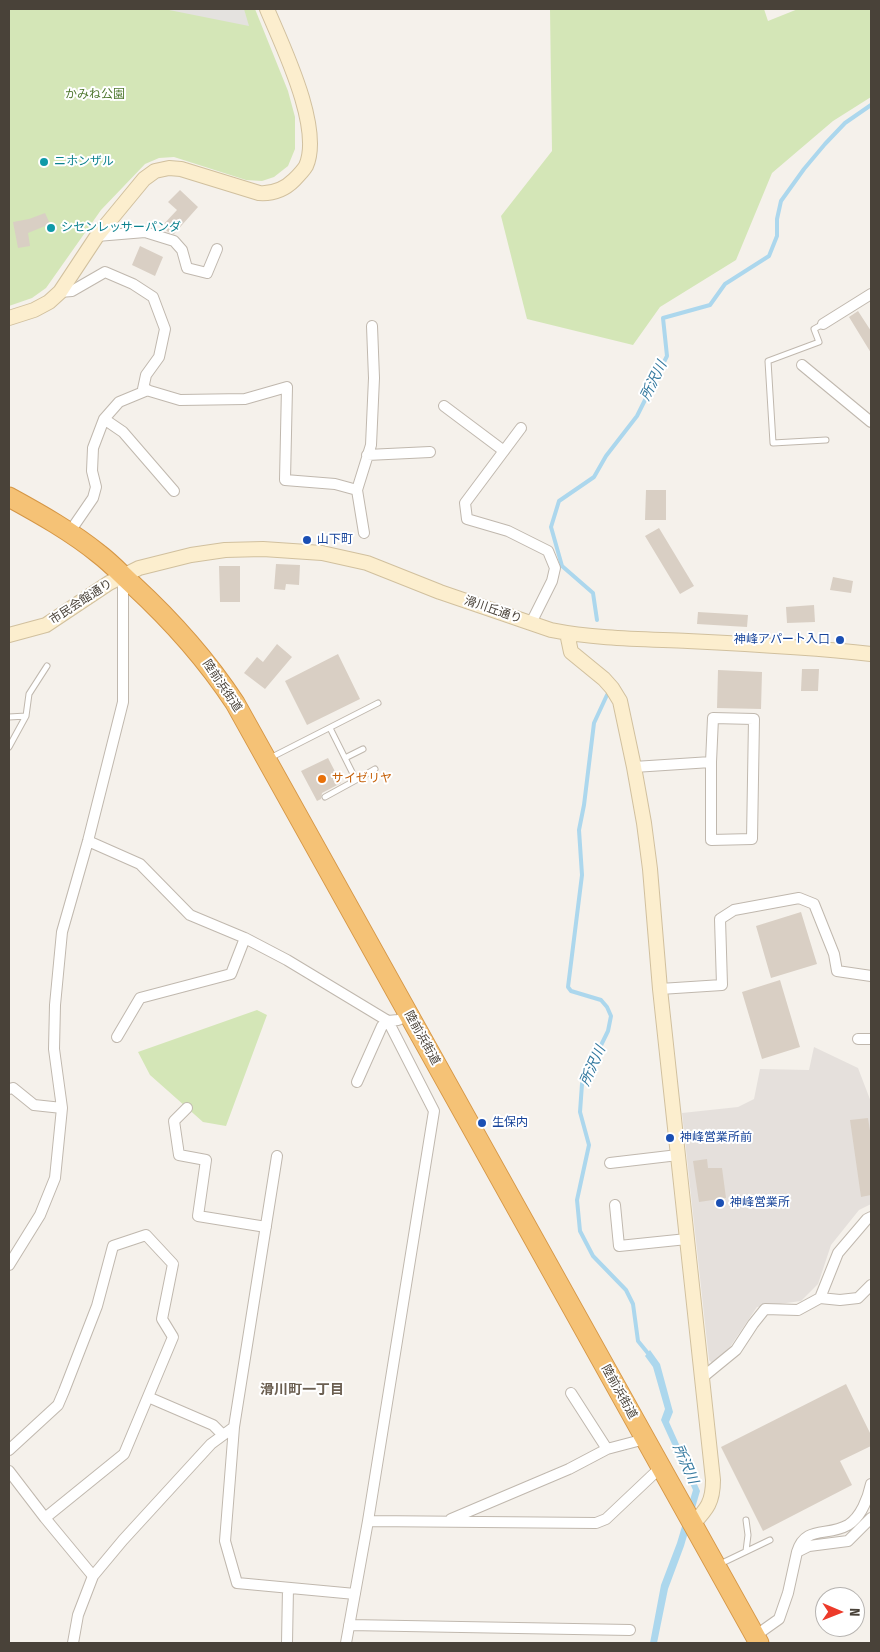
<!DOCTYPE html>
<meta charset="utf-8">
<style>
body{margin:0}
#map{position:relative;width:880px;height:1652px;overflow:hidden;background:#f5f1eb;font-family:"Fira Sans Condensed",sans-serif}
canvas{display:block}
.frame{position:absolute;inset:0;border:10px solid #494239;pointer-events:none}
.north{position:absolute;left:815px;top:1587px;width:50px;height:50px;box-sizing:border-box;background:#fff;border:1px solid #b6b3b0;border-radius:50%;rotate:91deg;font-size:14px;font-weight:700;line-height:20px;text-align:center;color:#494239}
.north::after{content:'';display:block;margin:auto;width:18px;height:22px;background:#ed3a2a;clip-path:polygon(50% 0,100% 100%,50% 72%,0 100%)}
</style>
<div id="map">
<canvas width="880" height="1652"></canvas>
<div class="frame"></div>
<div class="north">N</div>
</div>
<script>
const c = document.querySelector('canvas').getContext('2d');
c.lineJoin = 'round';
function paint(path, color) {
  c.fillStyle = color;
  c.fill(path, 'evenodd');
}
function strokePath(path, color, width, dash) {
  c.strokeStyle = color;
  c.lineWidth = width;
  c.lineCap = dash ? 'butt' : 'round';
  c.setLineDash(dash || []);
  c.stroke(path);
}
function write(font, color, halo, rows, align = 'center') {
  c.font = font + ' "Fira Sans Condensed","Noto Sans JP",sans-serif';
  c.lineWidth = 4;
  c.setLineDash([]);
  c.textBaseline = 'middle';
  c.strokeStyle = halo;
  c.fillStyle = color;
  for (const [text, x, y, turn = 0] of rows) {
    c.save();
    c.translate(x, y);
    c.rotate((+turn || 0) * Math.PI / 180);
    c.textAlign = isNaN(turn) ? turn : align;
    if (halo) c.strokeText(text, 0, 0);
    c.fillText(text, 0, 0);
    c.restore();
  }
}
paint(new Path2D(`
 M814 1047 858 1068 871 1102V1204L859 1210 831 1245 818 1284 801 1301 757 1307 730 1347 713 1364 709 1360 682 1113 738 1107 754 1099 760 1069 809 1070Z`), '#e5e0dc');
paint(new Path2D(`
 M9 9H255L288 91 295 117V149L288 166 274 177 262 181 246 180 174 157 159 158 145 164 101 210 46 288 32 298 9 306Z
 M550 9H764L768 21 798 9H871V97L833 121 772 173 736 260 660 307 633 345 527 319 501 216 552 151Z
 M257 1010 267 1015 226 1126 203 1122 150 1075 138 1052Z`), '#d4e6b7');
paint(new Path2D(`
 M164 9H244L249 26Z`), '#e4e2df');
paint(new Path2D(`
 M650 1350 660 1364 673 1412 669 1422 700 1491 684 1546 668 1589 657 1643H650L661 1585 677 1543 693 1490 661 1420 665 1409 653 1367 645 1356Z`), '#acd7ed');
strokePath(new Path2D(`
 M597 620 593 593 562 566 551 527 559 501 594 477 606 456 637 416 667 356 663 318 710 305 725 284 769 256 777 236V219L781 201 804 169 825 144 845 123 871 105
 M607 695 594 723 584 805 579 830 582 875 568 987 571 991 601 1000 607 1007 611 1016 608 1031 582 1084 580 1112 589 1145 577 1200 580 1231 593 1256 626 1290 633 1304 638 1341 651 1357`), '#acd7ed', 4);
paint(new Path2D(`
 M180 190 198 207 174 234 168 232 162 226 177 210 168 202Z
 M45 213 50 224 28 233 30 246 18 248 13 222 29 219Z
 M140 246 163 257 155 276 132 265Z
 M858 311 871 331V353L849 317Z
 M646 490H666V520H645Z
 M659 528 694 586 680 594 645 536Z
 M276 564 300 565 299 585 286 584 285 590 274 589Z
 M219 566H240V602H220Z
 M833 577 853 581 851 593 830 590Z
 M814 605 815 622 787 623 786 607Z
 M698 612 748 615 747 627 697 624Z
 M277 644 292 657 265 689 244 673 257 657 263 662Z
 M338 654 360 699 307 725 285 681Z
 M802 669H819L818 691H801Z
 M718 670 762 672 761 709 717 708Z
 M328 758 341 783 322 793 321 799 317 801 301 771Z
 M801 912 817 964 771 978 756 926Z
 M780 980 800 1047 762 1059 742 992Z
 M868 1118 871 1137V1195L861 1197 850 1120Z
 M707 1159 708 1168H722L726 1198 699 1202 693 1161Z
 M846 1384 871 1435V1446L840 1461 852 1485 763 1531 721 1447Z`), '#d9cfc4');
const lane = new Path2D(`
 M823 324 814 329 819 342 768 361 773 443 826 440
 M9 717 26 716 29 694 47 666
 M9 747 26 716
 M270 758 378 703
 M345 758 363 749
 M356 780 375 769
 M325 797 356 780 330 728
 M746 1551 748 1535 746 1520
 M718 1565 770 1540`);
const street = new Path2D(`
 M97 236 145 232 174 241 182 250 187 268 207 273 217 249
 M60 292 72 291 105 272 133 284 153 297 165 329 159 357 146 375 143 389 180 400 245 399 287 387 285 480 335 484 357 490 364 533
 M823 324 871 294
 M802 365 871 422
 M444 406 504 451
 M104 419 123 432 174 491
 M521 428 465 503 467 519 508 531 548 551 555 568 552 581 531 623
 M367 455 430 452
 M357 490 371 445 374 378 372 326
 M69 533 93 498 96 487 92 471 93 448 104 419 119 402 148 390
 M713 718 754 719 752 839 711 840V762Z
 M634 767 711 762
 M88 841 140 864 190 915 245 938 287 960 388 1021 398 1020 409 1015
 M660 989 722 985 720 919 734 910 799 898 814 904 834 954 837 971 871 976
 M117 1037 140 998 231 974 245 938
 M858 1039H871
 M9 1089 13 1088 34 1105 62 1108
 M187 1108 174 1121 179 1155 206 1160 198 1216 266 1227
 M610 1163 678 1155
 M615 1205 619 1246 687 1239
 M9 1265 40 1215 55 1178 62 1108 54 1049 55 1005 62 932 88 841 123 702V576
 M820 1298 840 1300 858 1298 871 1285
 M703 1377 736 1350 753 1324 765 1309 798 1310 820 1298 838 1253 867 1219 871 1217
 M148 1397 213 1425 223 1435
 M234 1427 225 1541 237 1583 355 1594
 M607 1449 645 1439
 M9 1450 58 1405 64 1391 97 1306 113 1246 146 1235 173 1264 162 1319 173 1337 124 1454 45 1518
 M9 1471 45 1518 93 1576
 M451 1519 569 1469 607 1449 571 1393
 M368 1521 596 1523 606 1519 661 1467
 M797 1552C805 1525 827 1537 848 1525 861 1517 868 1498 871 1484
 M349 1625 630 1630
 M755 1636 779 1619 788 1593 797 1552 809 1546 848 1541 871 1518
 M73 1643 78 1615 93 1576 123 1540 211 1444 234 1427 277 1156
 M287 1643 288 1588
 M346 1643 368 1521 434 1111 388 1021 382 1026 357 1082`);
const secondary = new Path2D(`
 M9 318 34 310 49 302 60 292 97 236 144 179 155 171 169 168 181 169 259 193C273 194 284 190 294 180 298 176 303 171 306 166 323 128 282 45 267 9
 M567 633 571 652 604 679 612 688 620 701 634 767 644 823 650 869 660 989 713 1480C713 1502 707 1509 693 1524
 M9 635 46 625 109 583 139 568 191 555 225 550 263 549 322 553 367 563 440 592 551 630C596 639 642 639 688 641 749 644 810 647 871 654`);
const highway = new Path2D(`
 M9 497C40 514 72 532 99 554 111 563 122 575 133 585 172 621 206 659 235 703L759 1643`);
strokePath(lane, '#c0b8ae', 7);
strokePath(street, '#c0b8ae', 12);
strokePath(secondary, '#d1c09e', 16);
strokePath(highway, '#d59645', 21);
strokePath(lane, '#fff', 5);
strokePath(street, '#fff', 10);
strokePath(secondary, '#fceece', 14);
strokePath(highway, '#f5c276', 19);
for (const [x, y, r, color] of [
 [44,162,5,"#0f9aa8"],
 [51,228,5,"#0f9aa8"],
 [307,540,5,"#1a4fb4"],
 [840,640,5,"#1a4fb4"],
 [322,779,5,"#e8710a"],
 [482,1123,5,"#1a4fb4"],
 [670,1138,5,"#1a4fb4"],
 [720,1203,5,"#1a4fb4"]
]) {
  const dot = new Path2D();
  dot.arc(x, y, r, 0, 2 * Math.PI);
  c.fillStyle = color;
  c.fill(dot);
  strokePath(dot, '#fff', 2);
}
write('12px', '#4f782f', '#fff', [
 ["かみね公園",95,95]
]);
write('12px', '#0d838f', '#fff', [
 ["ニホンザル",54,162],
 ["シセンレッサーパンダ",61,228]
], 'left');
write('12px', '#164399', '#fff', [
 ["山下町",317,540],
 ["神峰アパート入口",830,640,"right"],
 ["生保内",492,1123],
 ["神峰営業所前",680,1138],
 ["神峰営業所",730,1203]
], 'left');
write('12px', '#494239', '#fff', [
 ["市民会館通り",81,602,-33],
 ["滑川丘通り",493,610,19],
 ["陸前浜街道",222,686,56],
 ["陸前浜街道",422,1038,61],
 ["陸前浜街道",619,1392,61]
]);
write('12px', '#c56008', '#fff', [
 ["サイゼリヤ",332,779]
], 'left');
write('italic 14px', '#34799f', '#fff', [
 ["所沢川",654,381,-64],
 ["所沢川",593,1066,-66],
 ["所沢川",685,1464,66]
]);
write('bold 14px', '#6b5f51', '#fff', [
 ["滑川町一丁目",302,1390]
]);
</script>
